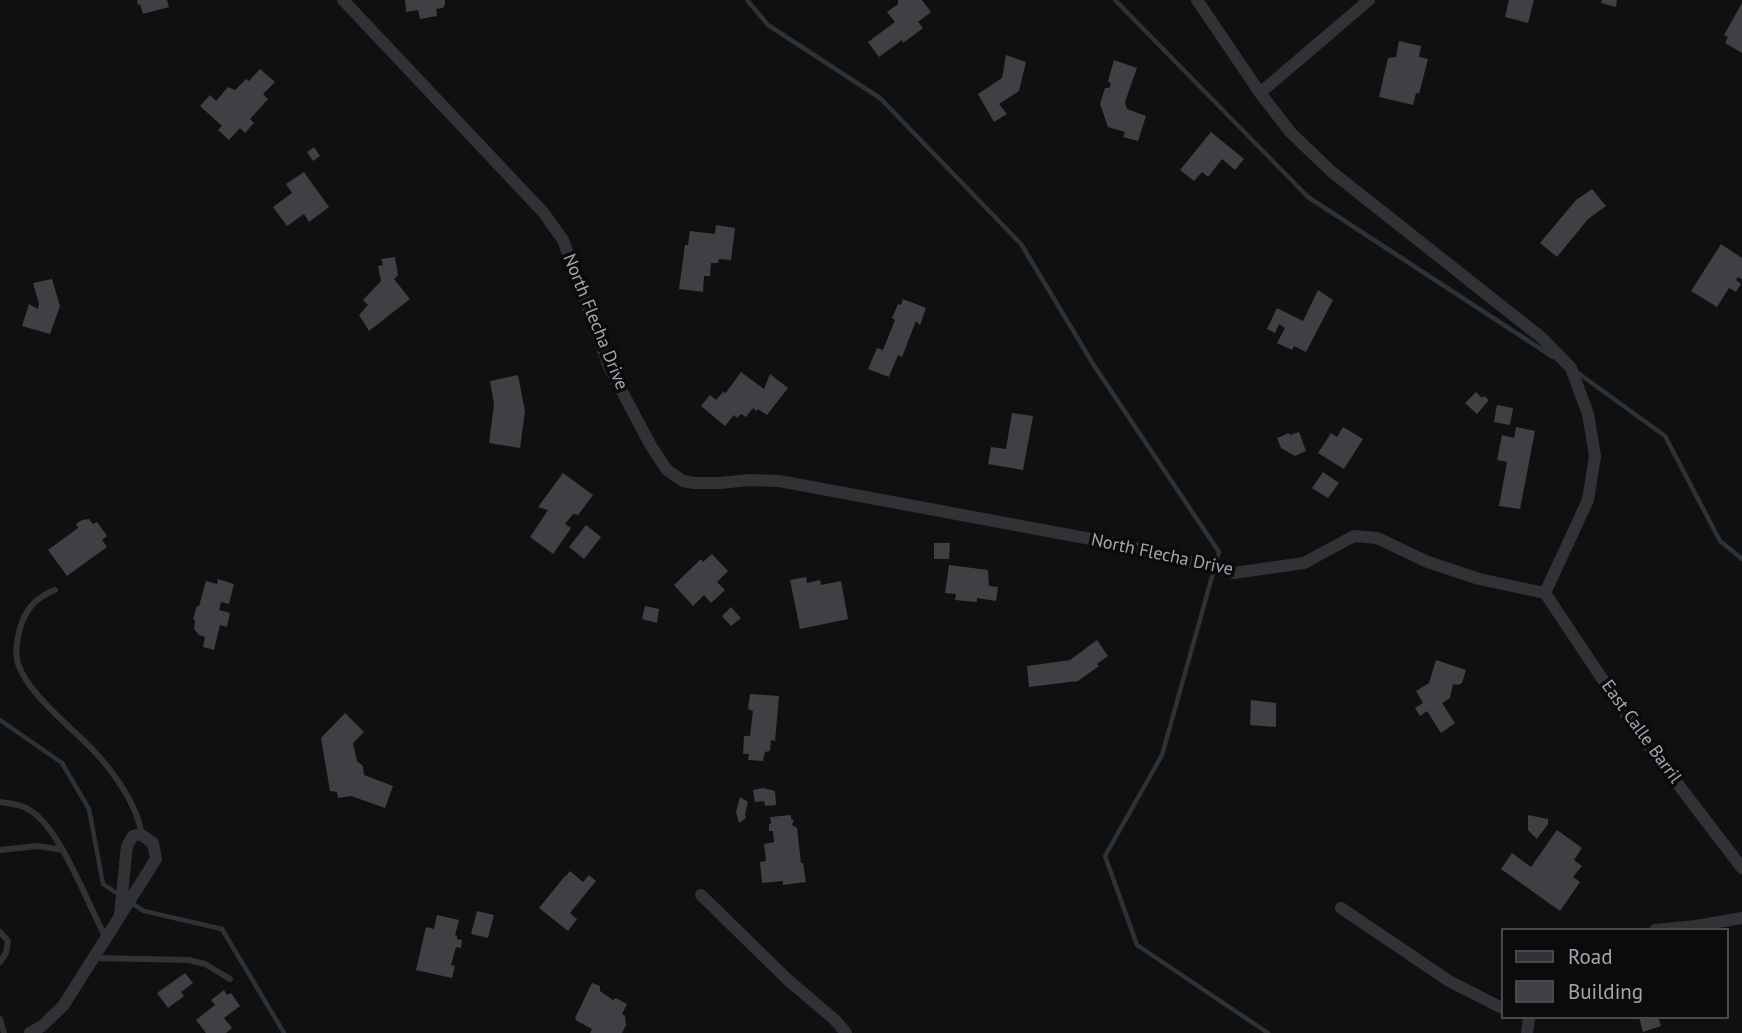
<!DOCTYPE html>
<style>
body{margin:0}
#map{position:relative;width:1742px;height:1033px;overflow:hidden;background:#101011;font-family:"PT Sans",sans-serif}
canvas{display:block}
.legend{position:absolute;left:1501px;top:928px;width:228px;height:91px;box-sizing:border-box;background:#0b0b0c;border:2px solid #48494e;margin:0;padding:9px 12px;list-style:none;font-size:21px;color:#a3a7b0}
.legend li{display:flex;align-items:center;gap:14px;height:35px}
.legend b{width:35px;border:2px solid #48494e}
</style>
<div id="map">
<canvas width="1742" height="1033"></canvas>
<ul class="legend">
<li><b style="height:9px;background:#313235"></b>Road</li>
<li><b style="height:19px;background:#3f4044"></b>Building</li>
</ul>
</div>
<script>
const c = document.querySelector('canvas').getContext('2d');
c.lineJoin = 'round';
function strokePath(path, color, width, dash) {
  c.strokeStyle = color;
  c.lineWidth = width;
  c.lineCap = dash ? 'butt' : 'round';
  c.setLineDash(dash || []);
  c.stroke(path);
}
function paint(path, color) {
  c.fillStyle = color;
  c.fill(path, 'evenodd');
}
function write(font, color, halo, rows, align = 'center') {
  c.font = font + ' "PT Sans",sans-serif';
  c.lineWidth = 7;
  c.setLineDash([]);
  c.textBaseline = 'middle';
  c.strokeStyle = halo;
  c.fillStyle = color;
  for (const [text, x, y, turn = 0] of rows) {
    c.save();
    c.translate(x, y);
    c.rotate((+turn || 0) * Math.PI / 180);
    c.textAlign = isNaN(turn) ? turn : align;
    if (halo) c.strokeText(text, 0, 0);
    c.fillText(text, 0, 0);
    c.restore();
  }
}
strokePath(new Path2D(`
 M747 0 768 25 880 98 1021 244 1095 367 1219 552 1162 755 1105 856 1137 945 1268 1033
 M1115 0 1308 197 1553 357
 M1578 373 1665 436 1720 541 1742 559
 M0 720 62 763 89 809 103 884 118 894
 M131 903 144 911 222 929 284 1033`), '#2b3238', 4.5);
paint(new Path2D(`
 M137 0H167L169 7 143 14 140 4 138 5Z
 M405 0H445V5L443 8 436 9 437 16 420 19 418 10 406 12Z
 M898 0H922L931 12 918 22 923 28 903 43 902 40 879 57 868 42 895 22 887 12 898 4Z
 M1509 0H1534L1528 23 1505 17Z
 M1602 0H1617L1616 7 1601 3Z
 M1742 3V53L1725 43 1728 37 1724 35Z
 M1399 41 1421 46 1419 57 1428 59 1419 94 1416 93 1413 105 1379 97 1388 58 1396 57Z
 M1006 55 1026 62 1019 91 999 104 1007 114 994 122 978 94 1002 78Z
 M1114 60 1137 68 1125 102 1127 109 1146 116 1138 141 1123 137 1125 132 1108 127 1100 104 1105 88H1109L1111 84 1108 81Z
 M260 69 275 82 263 94 268 99 250 119 254 123 245 133 240 128 229 140 218 130 222 126 200 106 210 95 216 101 228 87 235 90 246 79 249 81Z
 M1211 132 1244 159 1235 170 1222 159 1208 177 1202 172 1194 181 1180 170Z
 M314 147 320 156 313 161 307 152Z
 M304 172 329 207 309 222 304 214 287 226 273 207 292 193 286 184Z
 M1592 189 1606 206 1588 219 1557 257 1540 243 1576 200Z
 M716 225 735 228 731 260 719 259 718 263H711L710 276H704L703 292 679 289 685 245H688L690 231 715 234Z
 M1721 244 1742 258V279L1738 277 1736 280 1741 284 1736 292 1729 288 1717 307 1691 291Z
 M395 257 398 275 394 279 410 299 369 331 359 315 368 305 363 300 381 281 378 266 383 265 381 259Z
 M52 279 60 306 50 334 22 326 29 304 38 309 39 304 33 283Z
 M1318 290 1333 300 1306 352 1294 346 1292 350 1277 343 1285 328 1279 324 1275 333 1267 329 1277 308 1303 321Z
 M903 299 926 308 920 325 916 321 902 357 898 355 889 377 868 369 877 348 883 350 895 320 892 318 898 304 901 305Z
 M741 372 764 389 770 374 788 388 767 415 758 409 756 411 753 408 746 417 741 414 737 418 734 415 725 426 701 406 710 395 716 400 724 391 725 394Z
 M518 375 525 411 520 448 489 443 494 404 490 381Z
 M1476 392 1482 398 1484 396 1489 400 1477 414 1465 403Z
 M1497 405 1513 408 1510 425 1494 422Z
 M1012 413 1033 416 1023 470 988 464 991 447 1006 449Z
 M1343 427 1363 439 1344 469 1318 453 1331 433 1337 437Z
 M1516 427 1535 431 1520 509 1499 506 1507 462 1497 460 1502 435 1514 438Z
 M1299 432 1306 451 1295 456 1281 448 1277 438 1289 433 1290 435Z
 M1323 472 1339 483 1328 498 1312 488Z
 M563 473 593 495 578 515 573 514 565 524 571 528 553 554 530 537 548 510 538 507Z
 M89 519 93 524 97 522 107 536 102 540 107 547 67 576 48 550 78 528 76 524 82 520Z
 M586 525 601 537 584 559 569 547Z
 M934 543H950L949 559H934Z
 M712 554 728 571 717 582 725 590 711 603 704 595 693 606 674 585 701 559 703 562Z
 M949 565 988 570 989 586 998 587 996 601 977 598V602L955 600 956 594 945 593Z
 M806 577 807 583 820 580 821 585 841 581 848 619 800 629 790 580Z
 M218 579 234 584 229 604 221 602 219 610 230 613 227 627 220 625 214 650 203 647 205 637 199 635 194 629 195 620 193 619 197 606H199L206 581 217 584Z
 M645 606 659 609 657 623 642 619Z
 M731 607 741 618 731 626 722 616Z
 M1097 640 1108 656 1097 664 1099 666 1078 681 1029 687 1027 666 1070 660Z
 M1436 660 1466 670 1462 683 1458 685 1453 684 1450 698 1442 703 1455 723 1441 733 1427 711 1420 716 1415 708 1423 703 1416 691 1429 683Z
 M750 694 779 696 775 741 771 740 770 751 765 752 763 761 748 760 749 754H743L744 736H750L753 711 748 709Z
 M1251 700 1276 703V727L1250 725Z
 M345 713 364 732 353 743 357 761 363 766 364 775 393 786 385 808 351 796 338 798 337 792 330 791 321 738Z
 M763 788 775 791 776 805 765 806 764 801 755 802 753 790Z
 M740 797 748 802 745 814 746 818 739 823 736 812Z
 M791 815V819L794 820 792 825 797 828 801 863H803L806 882 783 885V881L762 883 760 862 766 861 764 844 774 842 773 831H769V824H771L770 817Z
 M1528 815 1548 819V824L1537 839 1528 830Z
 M1557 830 1582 848 1574 860 1582 866 1573 877 1580 882 1560 911 1501 869 1512 853 1531 867Z
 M570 871 583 882 589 875 596 881 570 913 577 919 568 931 539 908 565 876H566Z
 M477 911 494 915 488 938 471 934Z
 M437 915 459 920 455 935 457 936V939L462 940 461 948 456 947 451 965 455 966 452 978 416 970 426 927 434 929Z
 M185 973 193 983 181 992 184 996 168 1008 157 993Z
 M592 983 600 986V991L613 1000 616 998 627 1004 622 1014 625 1016 626 1025 622 1033H590L592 1029 577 1021 575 1018Z
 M224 990 227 995 231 993 240 1006 224 1018 232 1028 226 1033H206L196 1020 215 1005 211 1000Z
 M1639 1017H1658L1661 1026 1643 1032Z`), '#3f4044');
strokePath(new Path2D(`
 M55 590C38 597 29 605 22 622 18 634 15 647 17 659 22 689 72 728 92 749 113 771 138 805 142 836
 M0 802C11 804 21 804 31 811 61 830 87 903 105 936
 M0 850 38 846 63 850
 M0 932 8 941 6 953 0 962
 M94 958 189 960 205 964 230 979
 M0 1019 4 1033`), '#313235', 6);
strokePath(new Path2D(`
 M343 0 543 212 563 240 609 367 651 446 667 470 683 481 694 483H720L749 480 779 481 801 485 1123 545 1234 573 1304 563 1354 536 1377 538 1428 562 1479 579 1545 593 1588 500 1595 456 1588 414 1571 368 1542 338 1332 172 1291 133 1260 93 1197 0
 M1260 93 1369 0
 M1545 593 1635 728 1742 868
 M701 895 788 980 835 1020 846 1033
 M1341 908 1449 981 1502 1008
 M1655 930 1696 926 1742 918
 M30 1033 42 1026 63 1006 156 859 153 843 140 834 133 836 127 846 120 914
 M1527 1033 1529 1017`), '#313235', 12);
write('18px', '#a3a7b0', '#0b0b0c', [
 ["North Flecha Drive",595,322,68],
 ["North Flecha Drive",1162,555,12],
 ["East Calle Barril",1641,732,54]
]);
</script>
